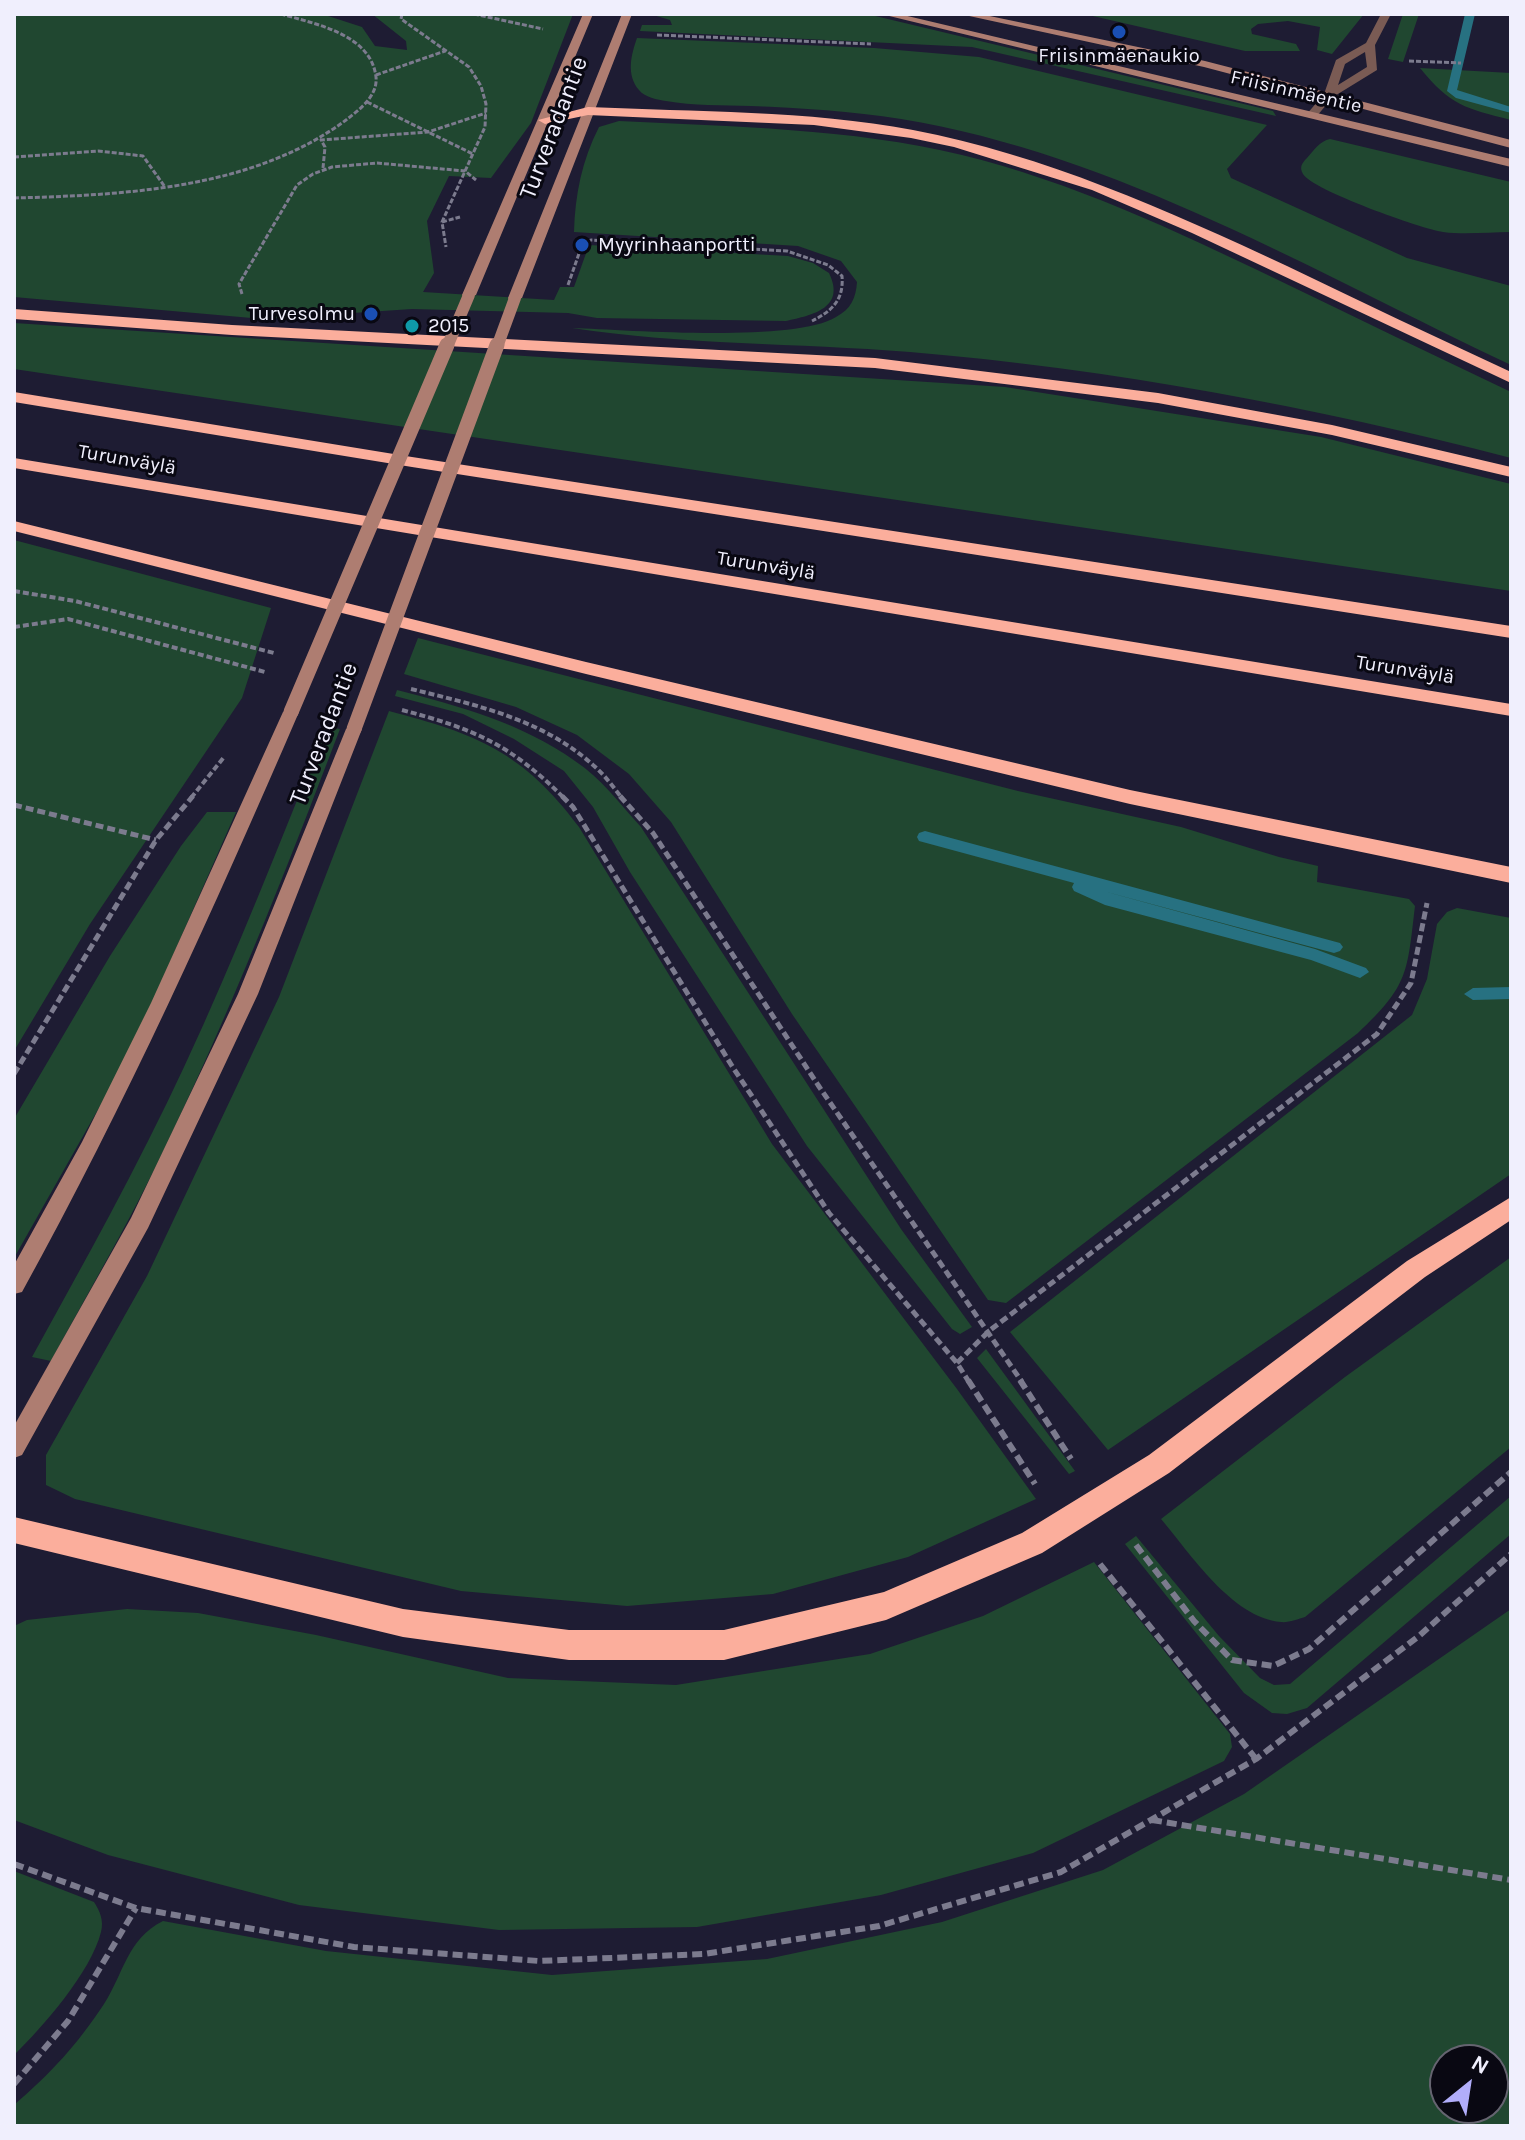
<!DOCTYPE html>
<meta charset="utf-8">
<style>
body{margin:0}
#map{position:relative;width:1525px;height:2140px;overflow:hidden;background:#1e1c33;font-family:Karla,sans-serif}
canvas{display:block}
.frame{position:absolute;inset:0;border:16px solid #f0effd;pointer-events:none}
.north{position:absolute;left:1429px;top:2044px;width:80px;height:80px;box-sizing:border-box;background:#090812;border:2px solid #656470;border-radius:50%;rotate:30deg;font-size:22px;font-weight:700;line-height:32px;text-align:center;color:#f0effd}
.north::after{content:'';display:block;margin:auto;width:28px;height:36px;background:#b1adfa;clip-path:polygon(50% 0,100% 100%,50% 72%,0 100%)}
</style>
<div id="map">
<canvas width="1525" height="2140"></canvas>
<div class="frame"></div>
<div class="north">N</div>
</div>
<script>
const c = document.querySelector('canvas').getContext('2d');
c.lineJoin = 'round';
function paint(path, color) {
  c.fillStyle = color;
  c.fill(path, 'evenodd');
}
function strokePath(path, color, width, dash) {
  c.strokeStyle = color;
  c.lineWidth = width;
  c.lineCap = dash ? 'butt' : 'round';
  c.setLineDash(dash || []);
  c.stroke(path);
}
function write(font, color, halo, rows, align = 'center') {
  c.font = font + ' Karla,sans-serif';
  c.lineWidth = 6;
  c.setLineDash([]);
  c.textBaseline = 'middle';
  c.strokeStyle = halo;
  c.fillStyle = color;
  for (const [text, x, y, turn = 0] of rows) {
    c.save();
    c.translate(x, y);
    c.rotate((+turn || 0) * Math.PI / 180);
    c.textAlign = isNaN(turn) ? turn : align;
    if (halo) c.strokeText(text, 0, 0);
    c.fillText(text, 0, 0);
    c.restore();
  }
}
paint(new Path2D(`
 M14 14H322L362 27 375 46 407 50 406 41 372 14H573L531 123 491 178 449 176 427 221 434 273 423 292 554 300 560 287H574L589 245 788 256 813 263 829 273C846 308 813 315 786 321L597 318 568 313 412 309 263 319 14 297Z
 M650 14H867L1273 111 1276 116 972 47 640 31 642 25H672L670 20Z
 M1084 14H1364L1332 54 1317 50 1320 27 1288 21 1258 24 1251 29 1252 34 1296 44 1300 51H1245Z
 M1403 14H1419L1403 62 1388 59Z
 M637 38 874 48 979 57 1267 125 1227 169 1231 178 1407 258 1511 286V365C1316 273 1116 154 901 119 852 111 801 108 751 106 723 105 693 106 666 101 658 100 644 97 639 90 626 75 631 55 637 38Z
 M1420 68 1511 73V120C1465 108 1451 106 1420 68Z
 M619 121C733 127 850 128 962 155 1072 182 1174 230 1276 279 1355 317 1433 355 1511 392V458C1315 407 1112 369 910 352 797 343 684 345 572 328 628 330 794 343 836 317 851 309 856 298 857 282L841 261 798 246 574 232C575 195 582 160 599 127Z
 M1330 139 1511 182V232C1489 232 1465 235 1443 232 1422 229 1312 190 1303 174 1299 167 1302 163 1307 158 1314 150 1320 141 1330 139Z
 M14 323 1005 387 1321 437 1511 484V591L14 369Z
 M14 540 271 608 242 698 90 924 14 1051Z
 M418 638 1018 791 1181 827 1279 857 1318 866 1317 882 1409 899 1415 906C1407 973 1409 985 1358 1033L1006 1303 988 1300 792 1014 671 822 629 774 577 735 516 707 404 674Z
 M397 690C459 706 522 723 575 761 601 778 620 804 641 827L901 1229 972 1327 960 1334 952 1329 807 1146 630 872 593 807 564 771 514 739 463 714 395 696Z
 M389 711C477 734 523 752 579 827L772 1144 957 1389 1036 1499 908 1557 773 1594 627 1606 461 1591 75 1499 46 1485V1455L147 1276 279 997Z
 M327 727 340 729C284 876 226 1023 157 1164 124 1231 86 1296 51 1361L32 1357C85 1261 138 1166 184 1067 236 956 280 841 327 727Z
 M207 812H236L130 1053 14 1258V1119L110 956 181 846Z
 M1457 908 1511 918V1174L1108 1450 1010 1332 1412 1015 1427 979 1437 924 1447 912Z
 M1511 1257V1447L1305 1617C1298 1619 1288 1623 1281 1622 1232 1618 1190 1553 1161 1519L1345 1377Z
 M986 1349 1075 1471 1069 1474 977 1358Z
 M1511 1496V1534L1307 1708 1287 1714 1272 1713 1244 1693 1125 1544 1136 1536 1219 1636 1260 1678 1274 1685 1290 1684Z
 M1094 1562 1230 1734 1232 1747 1224 1761 1033 1853 881 1895 697 1927 499 1930 299 1905 108 1855 14 1820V1626L27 1620 127 1609 198 1613 316 1635 508 1678 676 1685 870 1654 983 1616Z
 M1511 1609V2126H14V2105C51 2073 77 2045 104 2004 124 1973 127 1939 163 1921L326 1951 552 1975 767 1959 942 1922 1103 1870 1244 1794ZM1445 2060H1493V2108H1445Z
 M14 1871 94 1902C100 1911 104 1921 101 1932 91 1972 43 2027 14 2055Z`), '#204730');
paint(new Path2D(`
 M1465 14H1475L1457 90 1511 107V113L1456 98 1447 91Z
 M925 831 1340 943 1343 947 1340 951 1334 953 1103 891 1315 949 1366 968 1369 972 1360 978 1311 960 1105 905 1074 891 1072 887 1074 883 919 841 917 837 919 833Z
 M1511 987V999L1473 1000 1464 994 1473 988Z`), '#277181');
strokePath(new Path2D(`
 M402 14 401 19 469 67 481 86 486 104 485 127 442 222 446 247
 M474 14 543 29
 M657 35 871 44
 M1409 61 1461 63
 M376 75 445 51
 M367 102 473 154
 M14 157 98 151 143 156 165 187
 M323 168 325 147 321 140 428 132 486 113
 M14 198C126 195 253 189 346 120 359 110 378 96 376 77 371 34 315 24 281 14
 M442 222 460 217
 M568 285 582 245 591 240 787 251 828 265 842 276C844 300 832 311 812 321
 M242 294 239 284 297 185 313 174 332 167 377 163 465 171 476 180`), '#7c7b8e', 3, [5, 2]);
strokePath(new Path2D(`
 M14 591 75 601 274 653
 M14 627 68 619 265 672
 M411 689C476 705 542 719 593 765 604 774 613 787 622 798
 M402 710C474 729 510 744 564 798
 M191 798 225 756`), '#7c7b8e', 4, [6, 3]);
strokePath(new Path2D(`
 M562 796 573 807 732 1066 829 1213 957 1363 969 1382
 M620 796 653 833 818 1085 1022 1382
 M14 805 156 840
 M14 1074 156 840 193 796
 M957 1363 989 1331 1377 1034 1411 983 1427 903`), '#7c7b8e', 5, [8, 4]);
strokePath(new Path2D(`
 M968 1380 1035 1484
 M1020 1380 1071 1459
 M1136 1545 1194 1621 1232 1660 1273 1666 1309 1649 1511 1472
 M1100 1564 1256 1759
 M1152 1820 1511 1880
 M14 1864 136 1908 354 1947 539 1961 704 1954 879 1926 1061 1872 1256 1759 1419 1636 1511 1554
 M14 2084 68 2021 136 1908`), '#7c7b8e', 6, [10, 5]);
paint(new Path2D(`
 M1381 14H1391L1375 45 1377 70 1333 97 1316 117H1308L1306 115 1324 94 1336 60 1366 43ZM1365 52 1367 67 1338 85 1345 64Z`), '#7a5b54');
paint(new Path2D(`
 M583 14H593L476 295 464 298 462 295Z
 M622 14H632L522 298 510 301 508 298Z
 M881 14H899L1511 159V167Z
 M960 14H980L1205 61 1511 140V148L1204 67Z
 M291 707 299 712C214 909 126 1104 22 1292L14 1294V1265L82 1142 151 1003 283 712Z
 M354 724 362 729 258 994 148 1228 22 1455 14 1458V1426L131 1218 238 994 346 729Z`), '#ae7d71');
paint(new Path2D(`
 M588 107C696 112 807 110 913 130 1044 155 1167 210 1287 266 1361 302 1436 337 1511 372V383L1192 233 1092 190 954 147 911 138 814 125 588 115 545 124 538 120Z
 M14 309 232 325 875 358 1158 393 1332 425 1511 467V477L1332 435 1158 403 875 368 232 335 14 319Z
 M14 392 412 457 1511 626V638L412 467 14 402Z
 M14 458 1511 704V716L14 468Z
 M14 521 586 662 1130 790 1511 867V883L1130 804 586 674 14 531Z
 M1511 1197V1220L1425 1277 1169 1473 1042 1553 886 1620 724 1660H569L403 1637 14 1543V1517L403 1609 569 1630H724L884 1592 1022 1533 1149 1455 1407 1261Z`), '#fbae9c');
strokePath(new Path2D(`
 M447 347 469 295
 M497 347 515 298`), '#ae7d71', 12);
strokePath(new Path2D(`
 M291 712 447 345
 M354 729 497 345`), '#ae7d71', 15);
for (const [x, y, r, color] of [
 [1119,32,8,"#1a4fb4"],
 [582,245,8,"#1a4fb4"],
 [371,314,8,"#1a4fb4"],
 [412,326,8,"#0f9aa8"]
]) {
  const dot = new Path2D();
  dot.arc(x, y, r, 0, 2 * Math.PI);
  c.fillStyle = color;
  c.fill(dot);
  strokePath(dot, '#090812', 3);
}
write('20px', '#f0effd', '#090812', [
 ["Friisinmäenaukio",1119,56,"center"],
 ["Myyrinhaanportti",598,245],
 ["Turvesolmu",355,314,"right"],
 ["2015",428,326]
], 'left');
write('20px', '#f0effd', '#090812', [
 ["Friisinmäentie",1296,92,13],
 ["Turunväylä",127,460,10],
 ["Turunväylä",766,566,9],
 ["Turunväylä",1405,670,9]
]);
write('24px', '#f0effd', '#090812', [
 ["Turveradantie",554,128,-69],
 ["Turveradantie",324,734,-69]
]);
</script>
